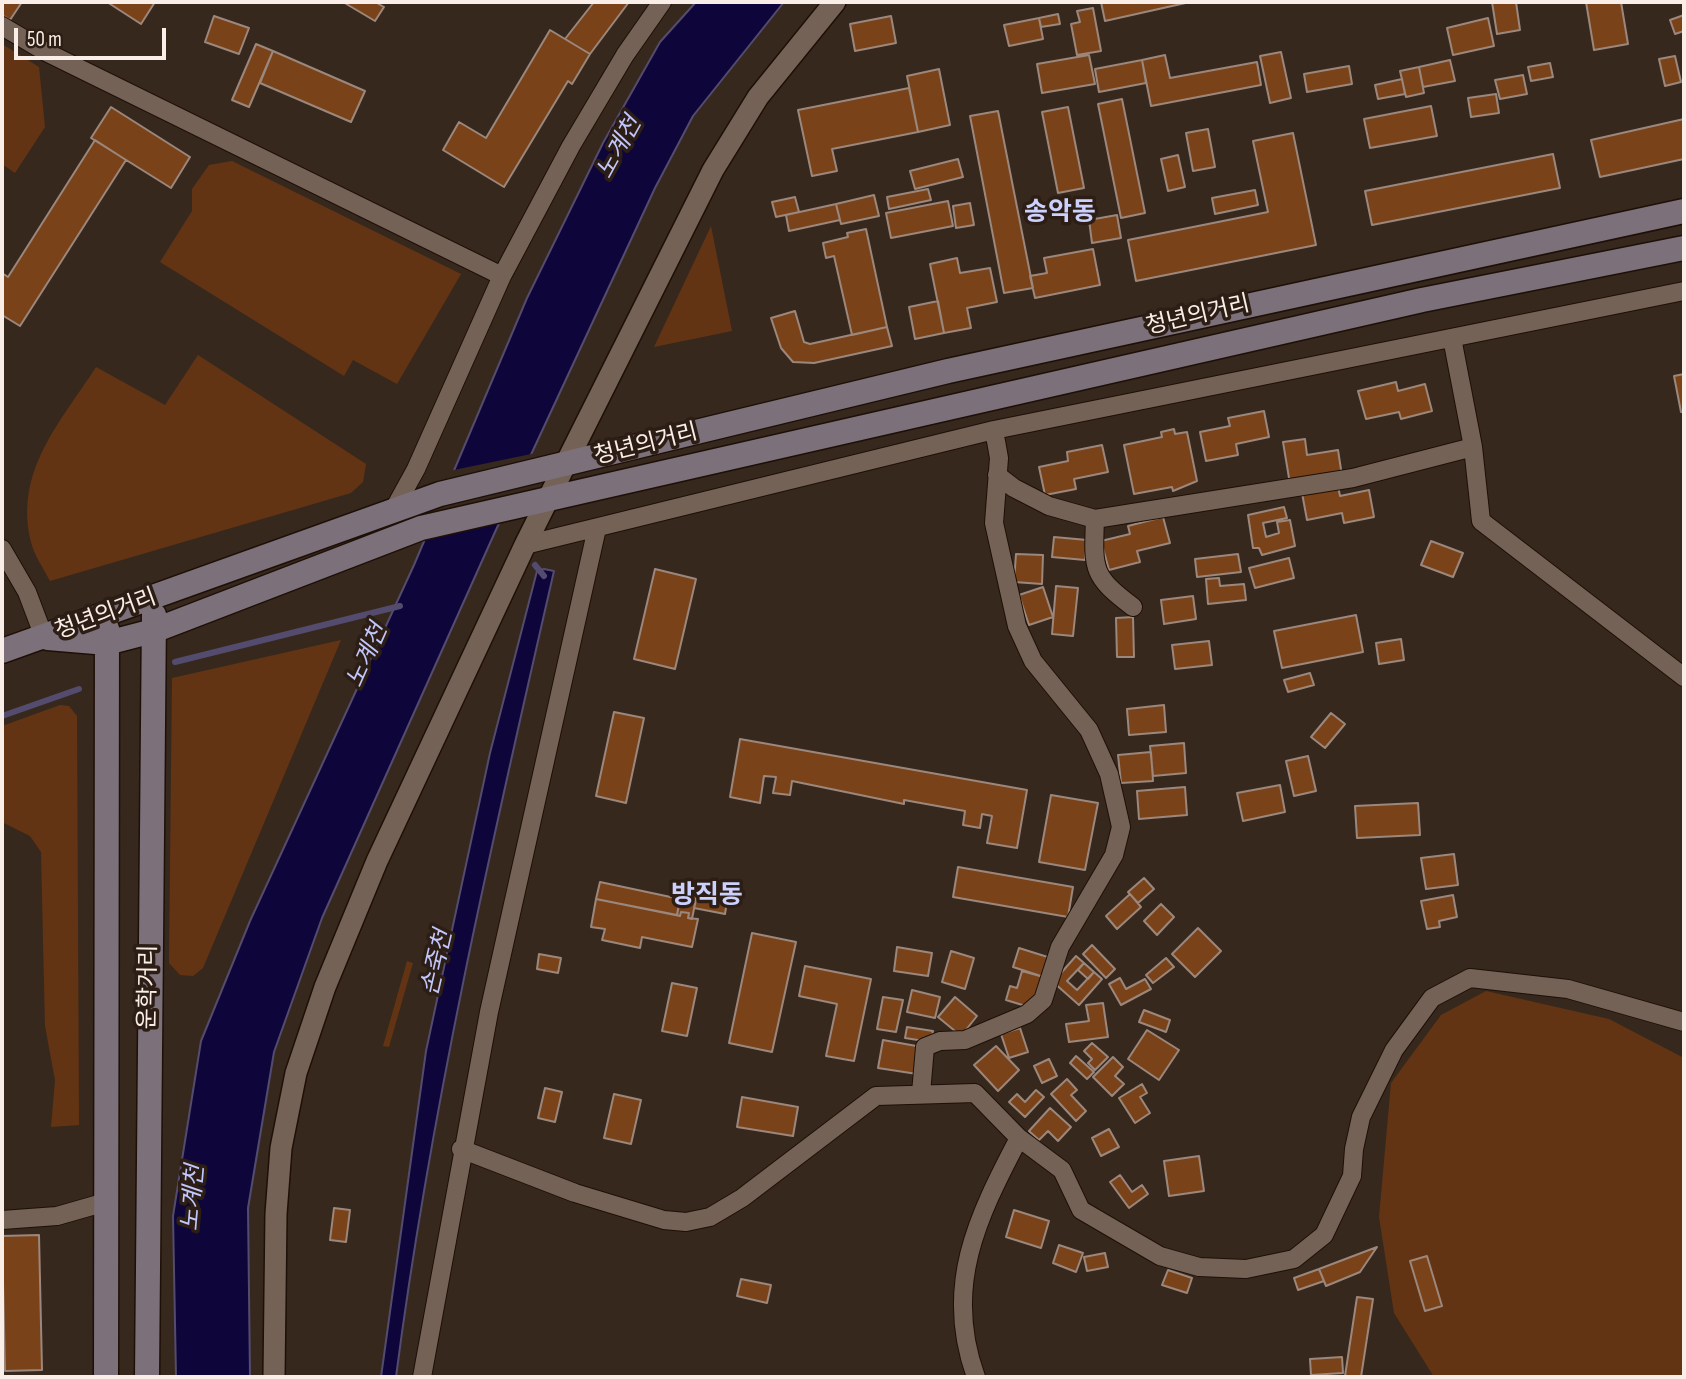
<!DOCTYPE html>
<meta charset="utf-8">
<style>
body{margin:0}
#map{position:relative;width:1686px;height:1379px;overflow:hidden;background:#37281e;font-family:"Sofia Sans Condensed",sans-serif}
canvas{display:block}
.frame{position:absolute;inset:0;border:4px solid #f9efe8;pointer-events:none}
.scale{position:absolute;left:14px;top:28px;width:152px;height:32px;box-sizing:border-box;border:4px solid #f9efe8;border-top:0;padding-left:9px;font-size:21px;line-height:24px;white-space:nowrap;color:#f9efe8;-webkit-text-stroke:5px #2d1e15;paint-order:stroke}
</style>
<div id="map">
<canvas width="1686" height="1379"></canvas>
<div class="frame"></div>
<div class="scale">50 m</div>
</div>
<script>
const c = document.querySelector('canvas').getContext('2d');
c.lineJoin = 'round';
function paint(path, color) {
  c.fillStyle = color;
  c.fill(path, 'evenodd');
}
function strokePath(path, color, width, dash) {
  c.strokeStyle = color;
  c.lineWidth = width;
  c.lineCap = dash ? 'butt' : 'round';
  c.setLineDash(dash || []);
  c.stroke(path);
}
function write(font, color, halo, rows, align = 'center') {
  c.font = font + ' "Sofia Sans Condensed","Noto Sans KR",sans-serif';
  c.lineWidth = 7;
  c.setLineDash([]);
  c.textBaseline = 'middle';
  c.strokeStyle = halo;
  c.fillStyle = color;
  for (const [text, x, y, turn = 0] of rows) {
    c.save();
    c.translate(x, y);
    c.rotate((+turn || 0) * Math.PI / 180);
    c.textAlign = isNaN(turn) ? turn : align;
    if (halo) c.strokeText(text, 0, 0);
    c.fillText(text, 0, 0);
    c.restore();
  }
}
paint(new Path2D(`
 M2 44 39 67 45 127 15 173 2 164Z
 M232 161 461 274 397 384 353 360 344 376 160 262 192 211V189L209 165Z
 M711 226 732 331 654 347Z
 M198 355 366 464 363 482 351 493 50 581C44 569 34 555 31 542 14 471 60 423 96 367L165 405Z
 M341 640 203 968 193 976 180 975 169 963 172 678Z
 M60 705 69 706 77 716 79 1125 51 1127 55 1080 45 1026 41 852 30 836 2 822V726Z
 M407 961 413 963 389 1047 383 1046Z
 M1486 991 1609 1019 1684 1058V1377H1434L1394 1313 1379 1217 1391 1083 1441 1015Z`), '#633413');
const water = new Path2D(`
 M696 2H784L693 116 655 188 495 532 322 918 274 1052 248 1208 250 1377H176L173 1216 201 1041 250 921 414 565 527 298 603 143 660 42Z
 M544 569 554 571C493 837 431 1106 396 1377H381L426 1051 490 753 537 571Z`);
paint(water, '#0e063a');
strokePath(water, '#544c6e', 2);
paint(new Path2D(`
 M536 453 504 521 421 538 449 471Z`), '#37281e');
strokePath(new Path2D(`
 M535 565 544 576
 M175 662 400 606
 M2 716 79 689`), '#544c6e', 6);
const building = new Path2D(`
 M2 2H22L10 20 2 15Z
 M107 2H155L141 24Z
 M343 2H375L384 7 375 21Z
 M594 2H629L590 54 565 39Z
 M1101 2H1190L1105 21Z
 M1492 2H1516L1520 30 1497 34Z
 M1586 2H1621L1628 44 1594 50Z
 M1093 8 1101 51 1077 55 1071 24 1080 22 1077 11Z
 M1058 14 1060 24 1041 27 1039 18Z
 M1684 15V31L1675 34 1670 20Z
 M214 16 249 28 239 54 205 42Z
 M891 16 896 43 855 51 850 24Z
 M1039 18 1043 39 1009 46 1004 25Z
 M1488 18 1494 46 1453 55 1447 28Z
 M550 30 590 54 572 84 568 81 504 187 443 150 459 122 486 138Z
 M256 44 273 51 249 107 232 100Z
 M273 51 365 91 351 122 260 83Z
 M1281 52 1291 98 1270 103 1260 56Z
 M1089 55 1095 84 1042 93 1037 64Z
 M1165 55 1170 78 1257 62 1261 85 1151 106 1142 60Z
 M1675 56 1681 82 1665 86 1659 59Z
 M1142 60 1146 83 1099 92 1095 69Z
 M1450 60 1455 81 1423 87 1419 67Z
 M1550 63 1553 77 1531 81 1528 67Z
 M1349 66 1352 84 1307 92 1304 74Z
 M1419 67 1424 93 1406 97 1400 71Z
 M939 69 950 125 918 132 907 76Z
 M1523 75 1527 94 1500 99 1495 80Z
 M1402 79 1405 94 1378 99 1375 85Z
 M909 88 918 132 832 149 837 171 812 176 798 110Z
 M1496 94 1499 113 1471 117 1468 98Z
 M1122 99 1145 213 1121 218 1098 104Z
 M1431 106 1437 136 1370 148 1364 119Z
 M111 107 190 157 171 188 91 138Z
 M1068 107 1084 188 1058 193 1042 112Z
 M998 111 1033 288 1004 293 970 116Z
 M1684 119V159L1600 177 1591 140Z
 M1208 129 1215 167 1193 171 1186 133Z
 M1293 133 1316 245 1136 281 1128 240 1268 212 1253 141Z
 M95 140 126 160 20 326 2 315V273L8 277Z
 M1553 154 1560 188 1372 225 1365 191Z
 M1178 155 1185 187 1168 191 1161 159Z
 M958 159 963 177 915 189 910 171Z
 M928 189 931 200 889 209 887 197Z
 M1255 190 1258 205 1215 214 1212 198Z
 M874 195 879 216 841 224 836 204Z
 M795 197 799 212 776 217 772 202Z
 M948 201 953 226 891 238 886 213Z
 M970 203 974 225 956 228 953 206Z
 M836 204 840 220 789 231 786 215Z
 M1117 215 1121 238 1092 243 1089 220Z
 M866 229 887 327 852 335 834 256 826 258 823 243 848 237 847 233Z
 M1093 249 1100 285 1035 298 1030 276 1047 273 1044 258Z
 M957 258 960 273 990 268 997 302 967 308 971 328 944 333 930 264Z
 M938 301 944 333 915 339 909 307Z
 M795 311 804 342 810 344 887 327 892 346 814 363 793 362 781 348 771 318Z
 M1684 374V412H1681L1674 376Z
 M1396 382 1398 391 1425 384 1432 411 1401 419 1399 412 1366 419 1358 391Z
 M1264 411 1269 437 1236 444 1238 455 1206 461 1200 432 1230 426 1228 418Z
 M1174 429 1175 434 1187 432 1197 481 1173 491 1172 487 1134 494 1124 445 1162 437 1161 432Z
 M1305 439 1307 455 1338 450 1342 476 1290 484 1283 442Z
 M1102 445 1108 472 1074 479 1076 489 1045 495 1039 467 1068 461 1067 452Z
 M1338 486 1340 496 1369 490 1374 517 1344 523 1342 513 1307 520 1302 493Z
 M1284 507 1287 518 1263 523 1266 537 1279 533 1277 522 1290 520 1295 546 1262 555 1259 548H1253L1248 515Z
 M1163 517 1170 543 1137 551 1140 562 1109 570 1101 541 1130 534 1128 526Z
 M1054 537 1087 540 1085 560 1052 557Z
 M1431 541 1463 553 1453 577 1421 565Z
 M1016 554 1043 555 1042 584 1014 582Z
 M1238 554 1241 572 1197 577 1195 559Z
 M1289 558 1294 578 1255 588 1249 568Z
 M655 569 696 579 675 669 634 659Z
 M1219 578 1220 586 1244 584 1246 600 1208 604 1206 579Z
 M1056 586 1078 588 1073 636 1052 634Z
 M1043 587 1053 617 1029 625 1019 595Z
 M1193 596 1196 619 1164 624 1161 600Z
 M1356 615 1363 652 1282 668 1274 631Z
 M1133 617 1134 657H1117L1116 618Z
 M1401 639 1404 660 1379 664 1376 643Z
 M1209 641 1212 665 1175 669 1172 645Z
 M1310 673 1314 685 1288 692 1284 680Z
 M1164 705 1166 732 1129 735 1127 709Z
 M614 712 644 718 626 803 596 796Z
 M1331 713 1345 724 1325 748 1311 737Z
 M740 739 1027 790 1017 848 987 843 992 816 982 814 980 828 963 825 965 811 904 800V804L792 781 790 795 773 793 776 777 764 776 760 803 730 797Z
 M1184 743 1186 773 1153 776 1150 746Z
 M1151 752 1153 781 1121 783 1118 755Z
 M1308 756 1316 791 1294 796 1286 761Z
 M1280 785 1285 812 1243 821 1237 793Z
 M1185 787 1187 815 1139 819 1137 791Z
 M1051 795 1098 803 1085 870 1039 862Z
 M1418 803 1420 835 1357 838 1355 806Z
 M1454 854 1458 885 1426 889 1421 858Z
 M958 867 1073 887 1068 917 953 897Z
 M1144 878 1154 889 1138 903 1128 892Z
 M600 882 680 899 677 915 596 899Z
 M682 886 698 889 692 919 688 918 689 913 681 912 680 916 677 915Z
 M698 889 728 895 725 914 694 908Z
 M1130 894 1141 907 1117 929 1106 916Z
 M1453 895 1457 917 1439 921 1440 927 1427 929 1421 901Z
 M596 899 680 916 681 912 689 913 688 918 698 919 692 947 642 937 640 948 602 940 605 929 591 927Z
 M1161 904 1174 917 1157 935 1144 921Z
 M1198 928 1221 951 1195 977 1172 954Z
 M752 933 796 942 772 1052 729 1043Z
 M1092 945 1115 969 1106 978 1083 954Z
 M897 947 932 953 928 976 894 971Z
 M1019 948 1054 959 1047 978 1013 967Z
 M951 951 974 958 965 989 942 982Z
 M539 954 561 958 558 973 537 969Z
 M1076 956 1084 963 1067 981 1077 990 1094 972 1102 979 1079 1005 1053 982Z
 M1166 958 1174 967 1153 983 1146 975Z
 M1084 963 1094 972 1088 979 1078 970Z
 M805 966 871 979 854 1061 826 1056 837 1004 799 996Z
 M1022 971 1047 978 1029 1007 1006 1000 1010 986 1017 988Z
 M1120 978 1126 989 1145 979 1151 989 1121 1005 1109 984Z
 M672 983 697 988 687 1036 662 1031Z
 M912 990 940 997 935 1018 907 1012Z
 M883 997 903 1000 896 1032 877 1029Z
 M955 997 977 1016 961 1036 938 1017Z
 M1103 1003 1108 1037 1069 1042 1066 1024 1089 1021 1086 1005Z
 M1144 1010 1170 1020 1166 1032 1139 1022Z
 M907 1027 933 1031 931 1042 905 1038Z
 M1020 1028 1028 1052 1009 1058 1001 1034Z
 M1147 1030 1179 1050 1159 1080 1128 1059Z
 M883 1040 922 1047 917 1074 878 1068Z
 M1092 1043 1108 1057 1095 1070 1088 1063 1092 1059 1084 1051Z
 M996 1046 1019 1070 998 1091 974 1065Z
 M1076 1056 1094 1072 1087 1079 1070 1063Z
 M1113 1057 1123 1067 1115 1076 1124 1084 1112 1096 1093 1077Z
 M1049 1059 1057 1076 1042 1083 1034 1066Z
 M1067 1079 1077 1090 1071 1095 1086 1111 1076 1121 1051 1094Z
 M1142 1084 1147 1093 1140 1097 1150 1113 1135 1123 1119 1098Z
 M545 1088 562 1092 555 1122 538 1118Z
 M1036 1090 1044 1097 1025 1117 1009 1102 1017 1094 1025 1102Z
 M614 1094 641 1100 631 1144 604 1138Z
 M742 1097 798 1107 793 1136 737 1127Z
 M1050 1108 1071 1127 1058 1141 1048 1131 1039 1140 1029 1131Z
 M1109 1129 1119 1147 1101 1156 1092 1138Z
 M1199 1156 1204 1191 1169 1196 1164 1161Z
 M1120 1175 1132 1192 1142 1185 1148 1194 1129 1208 1110 1182Z
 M334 1208 350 1210 346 1242 330 1240Z
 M1014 1210 1049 1221 1041 1248 1006 1237Z
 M39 1235 42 1370 5 1371 2 1236Z
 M1059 1245 1083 1253 1076 1272 1053 1263Z
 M1377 1247 1360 1272 1326 1286 1319 1269Z
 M1105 1253 1108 1267 1087 1271 1084 1257Z
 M1427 1256 1442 1306 1425 1311 1410 1261Z
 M1319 1269 1324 1281 1298 1290 1294 1278Z
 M1168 1270 1192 1278 1187 1293 1162 1285Z
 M741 1279 771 1285 767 1303 737 1296Z
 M1357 1297 1373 1299 1361 1377 1345 1376Z
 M1342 1357 1343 1373 1311 1375 1310 1359Z`);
paint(building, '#7a4219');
strokePath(building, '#9b877c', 2);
const minor = new Path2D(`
 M2 26 46 52 502 276
 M1452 338 1473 447 1481 521 1684 677
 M997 475 1014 488 1049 506 1095 519 1353 478 1473 447
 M394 509 416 469 502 276 571 146 625 55 662 2
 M1095 519C1093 570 1092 576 1133 607
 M525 545 994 430
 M2 549 27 592 44 637
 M921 1093 925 1047 940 1041 965 1040 1027 1014 1043 1000 1060 947 1114 855 1121 827 1109 774 1089 730 1033 661 1017 626 994 523 999 458 994 430 1684 291
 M461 1149 575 1193 664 1220 686 1222 710 1217 742 1198 876 1096 975 1093 1019 1138 1062 1170 1081 1210 1160 1256 1199 1267 1246 1269 1294 1259 1324 1235 1352 1176 1354 1149 1361 1117 1394 1050 1432 998 1470 978 1568 989 1684 1022
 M2 1220 57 1216 106 1202
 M422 1377 489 1012 597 528
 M976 1377C943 1287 977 1218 1019 1138`);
const tertiary = new Path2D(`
 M274 1377 276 1214 281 1148 296 1073 325 987 377 861 525 545 713 170 758 97 835 2`);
const secondary = new Path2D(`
 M48 638 107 643 153 631 421 528 1422 300 1684 248
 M2 651 440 494 948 371 1684 211
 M106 1377 107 629
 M147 1377 154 615`);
strokePath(minor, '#1e1007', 20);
strokePath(tertiary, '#1e1007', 24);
strokePath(secondary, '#1e1007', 27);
strokePath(minor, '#756257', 18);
strokePath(tertiary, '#756257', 21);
strokePath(secondary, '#7c707b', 24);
write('23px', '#f9efe8', '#2d1e15', [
 ["청년의거리",1198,316,-13],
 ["청년의거리",646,445,-14],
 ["청년의거리",106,615,-20],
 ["운학거리",149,987,-89]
]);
write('italic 24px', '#c1c6fb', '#2d1e15', [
 ["노계천",620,148,-61],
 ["노계천",368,656,-66],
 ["손죽천",438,963,-77],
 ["노계천",194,1198,-85]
]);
write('bold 26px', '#cbd0fc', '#2d1e15', [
 ["송악동",1060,213],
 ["방직동",707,896]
]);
</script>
